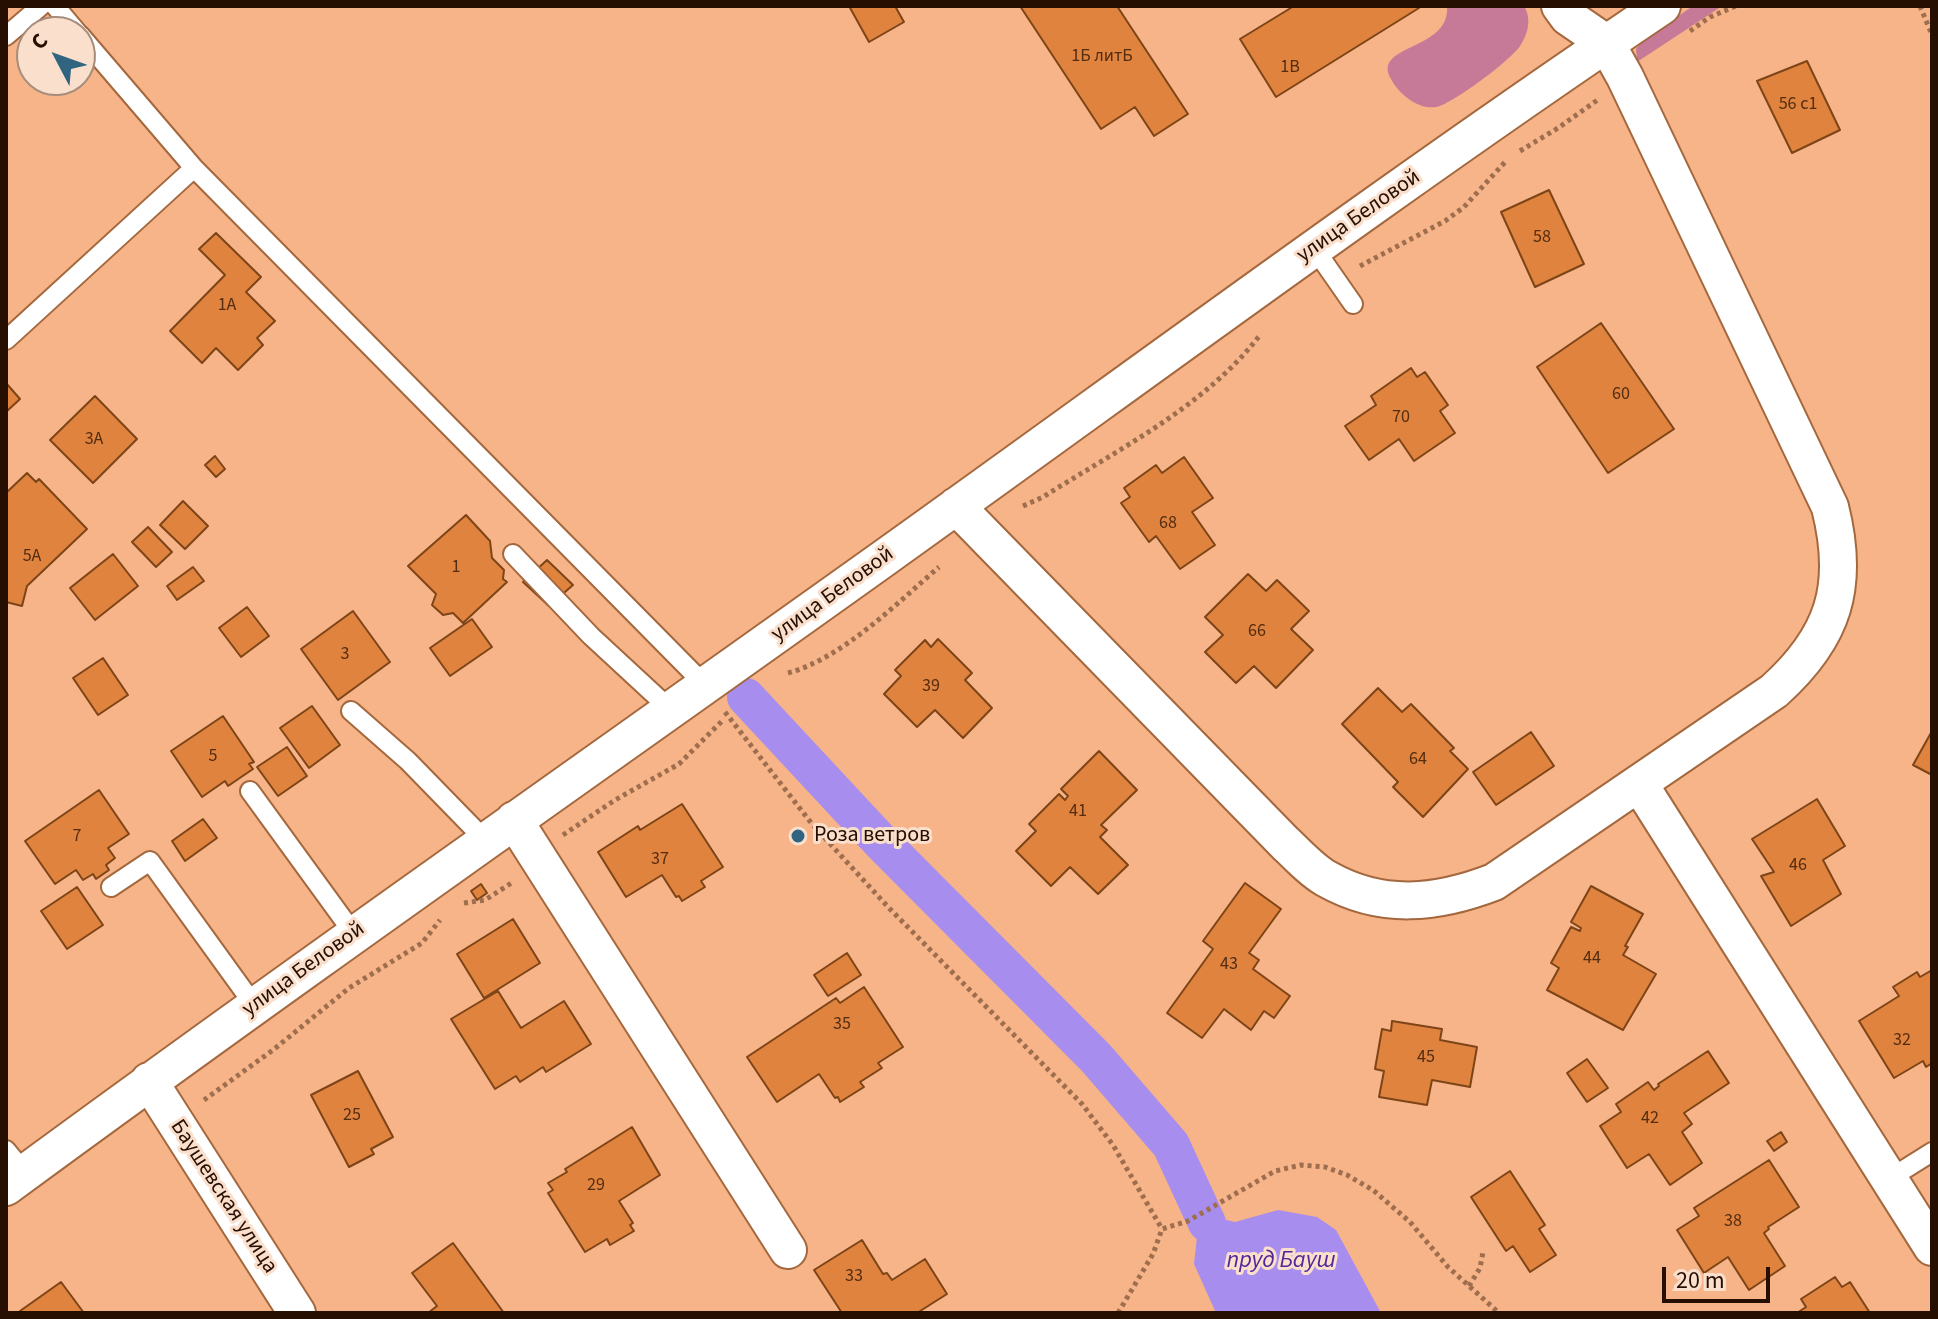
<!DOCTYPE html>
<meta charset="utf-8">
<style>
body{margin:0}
#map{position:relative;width:1938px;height:1319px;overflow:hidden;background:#f6b488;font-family:"Source Sans 3",sans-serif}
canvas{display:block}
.frame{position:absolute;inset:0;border:8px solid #260f01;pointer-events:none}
.north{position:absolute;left:16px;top:16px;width:80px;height:80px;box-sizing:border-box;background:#fadfcd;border:2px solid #a58c7b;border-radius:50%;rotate:311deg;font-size:22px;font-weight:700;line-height:32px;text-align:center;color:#260f01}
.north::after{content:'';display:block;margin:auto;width:28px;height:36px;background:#306480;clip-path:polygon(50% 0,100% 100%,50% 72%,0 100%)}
.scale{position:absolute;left:1662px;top:1267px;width:108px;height:36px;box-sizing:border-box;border:4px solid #260f01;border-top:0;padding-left:10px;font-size:24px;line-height:28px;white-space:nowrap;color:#260f01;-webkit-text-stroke:6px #fadfcd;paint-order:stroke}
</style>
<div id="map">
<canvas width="1938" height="1319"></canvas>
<div class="frame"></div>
<div class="north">С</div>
<div class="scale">20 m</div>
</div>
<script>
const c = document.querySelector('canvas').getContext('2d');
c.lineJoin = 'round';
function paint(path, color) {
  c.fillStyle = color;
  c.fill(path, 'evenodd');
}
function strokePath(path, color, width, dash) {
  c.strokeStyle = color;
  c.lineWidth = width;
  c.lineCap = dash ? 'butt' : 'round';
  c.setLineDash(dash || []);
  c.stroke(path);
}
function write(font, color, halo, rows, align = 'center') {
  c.font = font + ' "Source Sans 3",sans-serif';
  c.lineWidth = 6;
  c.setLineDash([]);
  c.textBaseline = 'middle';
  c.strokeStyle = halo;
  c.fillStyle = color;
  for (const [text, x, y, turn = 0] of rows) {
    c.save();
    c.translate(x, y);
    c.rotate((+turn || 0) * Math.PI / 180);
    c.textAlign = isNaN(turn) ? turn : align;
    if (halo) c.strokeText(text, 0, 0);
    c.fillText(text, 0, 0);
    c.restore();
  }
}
paint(new Path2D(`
 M1447 6H1524C1532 19 1528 34 1520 46 1511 60 1451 105 1436 107 1418 110 1399 94 1391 79 1371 44 1451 51 1447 6Z
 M1693 6H1722L1637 62 1636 49 1642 41Z`), '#c77998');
paint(new Path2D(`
 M1278 1210 1317 1217 1336 1230 1381 1313H1216L1194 1264 1198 1228 1218 1218 1235 1222Z`), '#a78dee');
strokePath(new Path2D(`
 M746 697 881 842 1096 1058 1171 1145 1207 1223`), '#a78dee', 38);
const building = new Path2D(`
 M849 6H895L904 22 869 42Z
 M1020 6H1117L1188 114 1154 136 1135 107 1101 129Z
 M1294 6H1418L1419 8 1276 97 1240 39Z
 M1807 61 1840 130 1792 153 1757 81Z
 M1549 190 1584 264 1535 287 1501 212Z
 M216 233 261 277 246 292 275 321 257 338 263 345 238 370 216 348 202 363 170 331 225 275 199 249Z
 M1601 323 1674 429 1608 473 1537 367Z
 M1411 368 1417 377 1425 372 1448 405 1440 411 1455 433 1414 461 1399 439 1369 460 1345 426 1376 405 1371 396Z
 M6 383 20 399 6 412Z
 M95 396 137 439 93 483 50 440Z
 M215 456 225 469 216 477 205 465Z
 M1184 457 1213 498 1192 512 1215 545 1180 569 1156 536 1149 542 1121 503 1130 497 1124 488 1156 465 1162 473Z
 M27 473 36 482 39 479 87 529 27 586 22 606 6 602V493Z
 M183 501 208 526 185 549 160 525Z
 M466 515 490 541 492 558 504 570 503 579 507 582 463 623 453 613 443 615 432 605 436 594 408 566Z
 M148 527 172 552 156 567 132 542Z
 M113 554 138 586 95 620 70 588Z
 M547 560 573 585 549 606 523 582Z
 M193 567 204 581 177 600 167 586Z
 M1248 574 1266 591 1277 580 1309 611 1291 629 1313 650 1276 688 1254 666 1236 683 1205 652 1223 635 1205 617Z
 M247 607 269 636 241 657 219 628Z
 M353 611 390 662 338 700 301 649Z
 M472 619 492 647 450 676 430 648Z
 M938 639 972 673 965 680 992 708 963 738 935 710 917 727 884 694 901 676 895 670 925 640 931 647Z
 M103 658 128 695 98 715 73 678Z
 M1378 688 1402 712 1411 704 1454 748 1450 751 1468 769 1423 817 1393 787 1398 782 1342 724Z
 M312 706 340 745 309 768 280 728Z
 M223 716 254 762 249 764 253 769 228 786 225 781 202 797 171 751Z
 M1932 731V775L1913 765Z
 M1531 732 1554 766 1496 805 1473 772Z
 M287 747 307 776 278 796 257 767Z
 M1099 751 1137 790 1101 825 1107 830 1100 837 1128 865 1098 894 1070 867 1051 886 1016 851 1036 831 1029 824 1059 794 1065 800 1068 796 1061 789Z
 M99 790 129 834 108 848 115 858 106 865 109 870 96 879 93 874 83 880 76 870 55 884 25 841Z
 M1817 799 1845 846 1823 860 1841 894 1791 926 1761 876 1774 872 1752 839Z
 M682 804 723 867 701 881 705 887 682 901 679 896 676 897 662 875 626 897 598 852 638 826 640 830Z
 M203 819 217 838 185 861 172 841Z
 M1245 883 1281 909 1249 953 1259 960 1253 969 1290 996 1274 1018 1264 1011 1251 1030 1224 1009 1202 1038 1167 1013 1213 949 1203 941Z
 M481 884 487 893 477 900 471 891Z
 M1591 886 1643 914 1625 946 1628 947 1623 955 1656 974 1623 1030 1547 990 1559 968 1551 963 1571 927 1580 931 1581 928 1571 922Z
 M77 887 103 925 67 949 41 911Z
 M513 919 540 963 484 998 457 954Z
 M847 953 861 975 828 996 814 975Z
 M1932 970V1063L1926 1067 1923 1061 1894 1078 1859 1021 1899 996 1893 987 1917 972 1920 977Z
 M864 987 903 1047 878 1063 882 1068 860 1082 864 1087 840 1102 838 1097 835 1098 819 1074 777 1102 747 1057 836 998 840 1003Z
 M498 991 521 1028 564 1001 591 1044 546 1072 543 1067 520 1082 516 1076 495 1089 451 1019Z
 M1392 1021 1442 1029 1440 1040 1477 1047 1470 1087 1432 1080 1427 1105 1379 1097 1384 1071 1375 1069 1382 1029 1391 1031Z
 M1708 1051 1729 1083 1684 1113 1692 1124 1682 1132 1702 1163 1670 1185 1649 1154 1627 1168 1600 1126 1621 1112 1616 1104 1648 1082 1654 1090 1659 1086 1658 1084Z
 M1587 1059 1608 1088 1587 1102 1567 1073Z
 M358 1071 393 1137 371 1149 374 1154 349 1167 311 1095Z
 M632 1127 660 1175 619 1201 633 1223 630 1225 634 1231 610 1245 607 1239 585 1252 548 1193 553 1190 548 1183 567 1172 565 1169Z
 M1781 1132 1787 1142 1774 1151 1767 1141Z
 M1769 1160 1799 1207 1768 1227 1769 1229 1764 1233 1785 1266 1749 1290 1728 1257 1704 1273 1677 1230 1699 1216 1694 1208Z
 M1510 1171 1545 1225 1539 1229 1556 1255 1530 1272 1513 1246 1506 1251 1471 1197Z
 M862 1240 883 1274 887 1273 892 1280 925 1259 947 1294 917 1313H842L814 1270Z
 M453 1243 504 1313H428L437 1306 412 1273Z
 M1835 1277 1842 1287 1850 1282 1870 1313H1797L1806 1307 1801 1299Z
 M61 1282 84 1313H22L20 1311Z`);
paint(building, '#df833e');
strokePath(building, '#7d4418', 2);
const service = new Path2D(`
 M55 6 77 32
 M80 35 194 168 706 686
 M6 36 41 6
 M1314 248 1353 304
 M6 340 194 168
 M513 554 591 636 671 710
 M351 711 408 761 486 841
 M250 791 354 934
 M111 887 150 861 254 1005
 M6 1150 25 1173
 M1889 1179 1932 1152`);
const minor = new Path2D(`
 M956 506 1285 843C1298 855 1312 871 1327 879 1382 910 1437 904 1494 882L1774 691C1834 637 1850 586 1830 507L1625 77 1606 43 1568 17 1560 6
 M1640 785 1932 1247
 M514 820 788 1250
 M149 1081 297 1313
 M6 1187C297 973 593 766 887 556 1144 372 1399 183 1662 6`);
strokePath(service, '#a4683e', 22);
strokePath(minor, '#a4683e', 40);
strokePath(new Path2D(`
 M1920 6 1932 35
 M1690 31 1710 17 1736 6
 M1520 151 1558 128 1599 99
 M1360 266 1445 221 1464 207 1506 161
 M1023 506 1043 497C1117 450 1206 406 1260 335
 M788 673C843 658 897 603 939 567
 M725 712 812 824 889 908 1082 1104 1113 1145 1162 1229
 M563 835 615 800 679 764 723 720
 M464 903 485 900 513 882
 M204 1100 273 1050 349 988 422 943 440 920
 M1469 1286 1480 1268 1483 1252
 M1118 1313 1153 1254 1162 1229 1188 1221 1275 1171 1301 1165 1325 1167 1347 1175 1373 1190 1410 1222 1448 1267 1499 1313`), '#9e6e4f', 5, [4, 4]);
strokePath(service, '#fff', 18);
strokePath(minor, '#fff', 36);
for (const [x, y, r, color] of [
 [798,836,8,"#306480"]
]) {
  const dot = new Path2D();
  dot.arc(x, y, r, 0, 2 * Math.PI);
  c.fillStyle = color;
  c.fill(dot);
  strokePath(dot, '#fadfcd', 3);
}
write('18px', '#542c10', null, [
 ["1Б литБ",1102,57],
 ["1В",1290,68],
 ["56 с1",1798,105],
 ["58",1542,238],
 ["1А",227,306],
 ["60",1621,395],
 ["70",1401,418],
 ["3А",94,440],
 ["68",1168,524],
 ["5А",32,557],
 ["1",456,568],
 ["66",1257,632],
 ["3",345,655],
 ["39",931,687],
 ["5",213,757],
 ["64",1418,760],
 ["41",1078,812],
 ["7",77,837],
 ["37",660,860],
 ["46",1798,866],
 ["44",1592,959],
 ["43",1229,965],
 ["35",842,1025],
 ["32",1902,1041],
 ["45",1426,1058],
 ["25",352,1116],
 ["42",1650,1119],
 ["29",596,1186],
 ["38",1733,1222],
 ["33",854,1277]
]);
write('22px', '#260f01', '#fadfcd', [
 ["улица Беловой",1359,217,-35],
 ["улица Беловой",833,595,-36],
 ["улица Беловой",304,970,-36],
 ["Баушевская улица",223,1197,57]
]);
write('22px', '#260f01', '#fadfcd', [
 ["Роза ветров",814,836]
], 'left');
write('italic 24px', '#522898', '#fadfcd', [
 ["пруд Бауш",1281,1262]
]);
</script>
